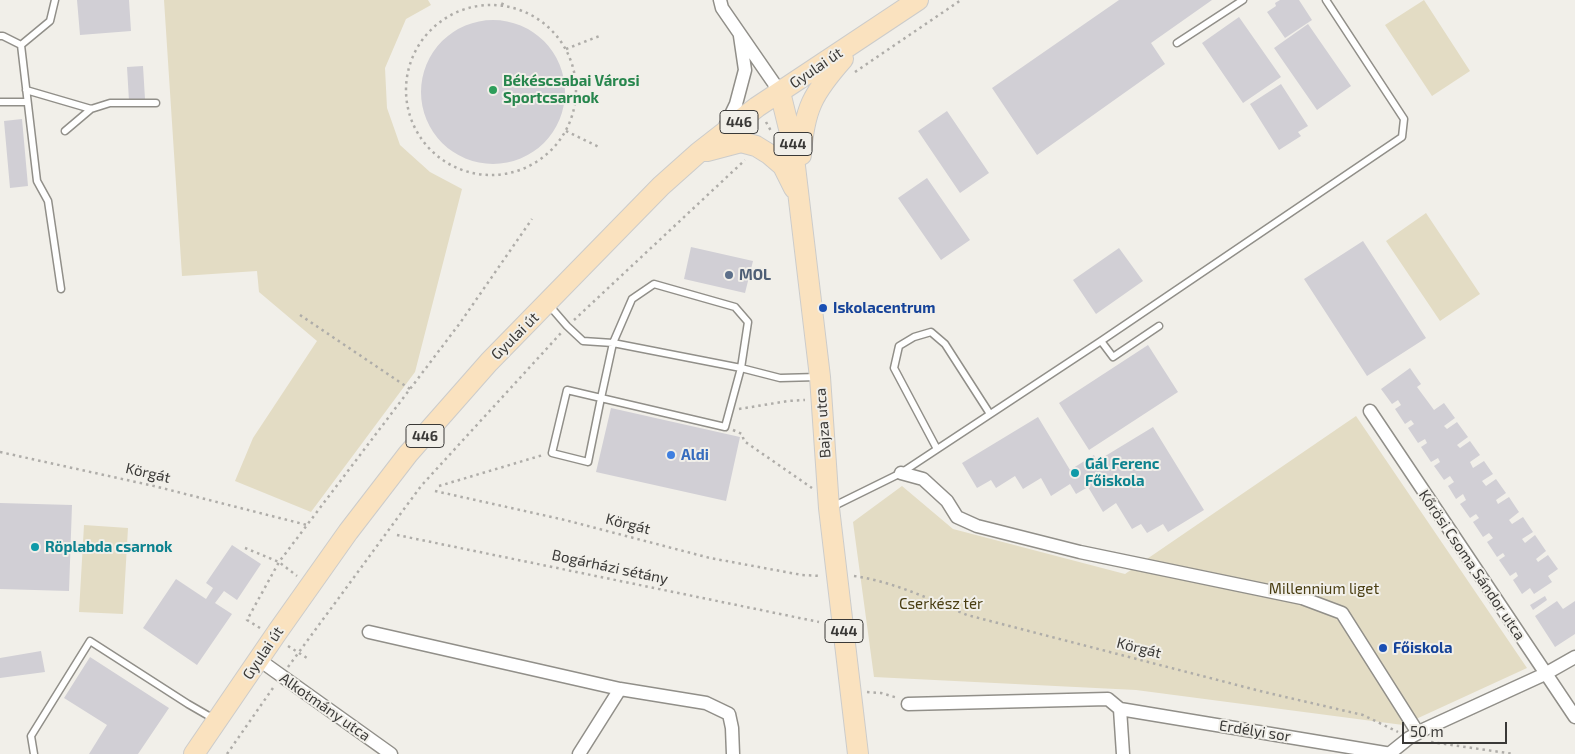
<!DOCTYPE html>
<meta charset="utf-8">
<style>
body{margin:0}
#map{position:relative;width:1575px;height:754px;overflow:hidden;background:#f1efe9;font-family:"Exo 2",sans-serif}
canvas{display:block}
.scale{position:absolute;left:1402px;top:722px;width:105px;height:22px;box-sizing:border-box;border:2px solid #3a3937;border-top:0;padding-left:6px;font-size:15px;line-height:18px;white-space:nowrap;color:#3a3937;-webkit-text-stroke:4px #f1efe9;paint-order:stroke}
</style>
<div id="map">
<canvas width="1575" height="754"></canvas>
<div class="scale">50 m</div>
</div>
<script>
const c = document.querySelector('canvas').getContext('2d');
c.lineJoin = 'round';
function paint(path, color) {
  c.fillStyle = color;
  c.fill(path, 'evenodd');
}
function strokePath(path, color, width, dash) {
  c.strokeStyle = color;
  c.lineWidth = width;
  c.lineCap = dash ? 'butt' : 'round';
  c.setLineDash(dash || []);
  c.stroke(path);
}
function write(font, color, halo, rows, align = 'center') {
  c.font = font + ' "Exo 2",sans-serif';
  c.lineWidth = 4;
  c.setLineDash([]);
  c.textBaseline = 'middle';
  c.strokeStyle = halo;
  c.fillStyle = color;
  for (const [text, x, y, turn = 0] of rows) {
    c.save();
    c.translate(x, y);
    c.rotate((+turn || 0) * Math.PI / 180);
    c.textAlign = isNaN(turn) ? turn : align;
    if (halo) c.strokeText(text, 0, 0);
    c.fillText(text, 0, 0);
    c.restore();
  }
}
paint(new Path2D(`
 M164 0H428L431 5 406 19 385 68 387 108 400 145 430 172 462 189 415 372 311 512 235 481 253 438 317 341 259 292 257 271 182 276Z
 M1424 0 1470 71 1432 96 1385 25Z
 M1426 213 1480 294 1440 321 1386 241Z
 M1356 416 1527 668 1403 725 1136 690 874 677 853 522 902 486 953 529 1125 574Z
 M84 525 128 528 123 614 79 612Z`), '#e3dcc4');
paint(new Path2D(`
 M77 0H129L131 31 80 35Z
 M1119 0H1212L1151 43 1165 64 1037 155 992 88Z
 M1280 0H1299L1312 20 1285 38 1267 12 1276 6 1275 3Z
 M1239 17 1281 77 1243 103 1202 43Z
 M421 92a72 72 0 1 1 144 0a72 72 0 1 1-144 0Z
 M1308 24 1351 86 1317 110 1274 48Z
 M143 66 145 99 129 101 127 67Z
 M1281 84 1308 126 1298 132 1301 136 1279 150 1250 104Z
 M947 111 989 173 960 193 918 131Z
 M22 119 28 186 10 188 4 121Z
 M927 178 970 240 941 260 898 198Z
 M1363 241 1426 338 1367 376 1304 279Z
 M691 247 753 261 745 293 684 279Z
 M1119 248 1143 281 1096 314 1073 280Z
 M1148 345 1178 392 1089 450 1059 403Z
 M1410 368 1421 384 1417 387 1434 410 1444 403 1455 418 1444 426 1447 429 1457 422 1468 437 1457 445 1460 448 1470 441 1480 455 1470 462 1473 468 1484 461 1493 474 1482 481 1486 486 1496 479 1506 493 1496 500 1498 504 1509 497 1519 512 1509 520 1512 524 1523 517 1533 532 1522 539 1525 543 1535 535 1546 551 1536 559 1538 562 1548 555 1558 569 1548 576 1552 582 1534 594 1530 588 1522 594 1513 580 1518 576 1516 572 1510 576 1499 560 1505 556 1503 553 1497 557 1487 542 1493 538 1489 533 1483 537 1473 522 1479 518 1476 514 1470 518 1460 504 1466 500 1463 494 1456 499 1448 486 1454 482 1450 476 1444 480 1434 466 1440 462 1438 458 1431 462 1421 447 1427 443 1425 439 1418 443 1408 428 1414 424 1411 420 1405 424 1395 409 1401 405 1398 400 1392 404 1381 389Z
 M611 408 740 437 726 501 596 472Z
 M1038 417 1070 470 1094 455 1097 461 1153 427 1204 510 1168 532 1163 524 1147 533 1141 524 1132 529 1116 503 1103 512 1088 487 1076 494 1070 484 1051 496 1041 478 1023 489 1015 476 996 488 991 480 977 488 962 463Z
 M0 503 72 505 69 591 0 589Z
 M232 545 261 564 237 600 224 591 215 603 232 614 197 665 143 628 176 579 206 599 213 588 206 583Z
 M1545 596 1547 600 1533 610 1530 605Z
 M1557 601 1563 609 1575 601V634L1555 647 1535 616Z
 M41 651 45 672 0 678V658Z
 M90 657 169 708 138 754H89L107 725 64 698Z`), '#d1cfd5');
const lane = new Path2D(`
 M0 36H3L21 45
 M1177 43 1243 0
 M21 45 37 181 48 201 61 289
 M21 45 50 21 55 0
 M26 90 91 109 110 103H156
 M0 102H27
 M65 131 91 109
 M654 284 735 307 748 322 741 368 725 427 601 398 613 343 632 299Z
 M548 304 567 326 583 341 613 343 741 368 780 378 818 377
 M1101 341 1113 357 1159 326
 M567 390 601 398 588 462 552 453Z
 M937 449 894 368 899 346 914 337 931 332 945 344 990 414
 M832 507 901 473 1101 341 1402 137 1404 119 1326 0
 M34 754 31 736 90 641 188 704 214 719`);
const street = new Path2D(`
 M720 0 722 8 780 92
 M724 129 736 104 745 70 740 36
 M1370 411 1575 717
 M901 473 923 479 947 501 957 517 977 526 1080 552 1302 598 1342 613 1418 733
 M369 632 620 689 706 703 729 714 732 728 733 754
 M258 659 391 754
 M908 704 1108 699 1120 709 1123 754
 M1120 709 1391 754
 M579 754 620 689
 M1389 754 1409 738 1425 729 1545 674 1575 657`);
const primary = new Path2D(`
 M780 92 792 141 820 377 829 508 858 754
 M707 151 741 142 756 146 769 154 783 166 794 188
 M801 155C804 109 813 93 843 59
 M194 754 278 631 348 532 408 454 489 362 661 186 698 153 757 107 918 0`);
strokePath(lane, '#918f89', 9);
strokePath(street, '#918f89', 15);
strokePath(primary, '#cccccb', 22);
strokePath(new Path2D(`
 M406 90a85 85 0 1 1 170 0a85 85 0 1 1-170 0Z
 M502 5 504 0
 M566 49 602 35
 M855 72 961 0
 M766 122 771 131
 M566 131 599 147
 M300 315 410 389
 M574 320 745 160
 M739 409 788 401 805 400
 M733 430 742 434 744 441 812 488
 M0 452 154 486 307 525
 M439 486 543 455
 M435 491 565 520 710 558 802 575 821 576
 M397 535 819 622
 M245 548 279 562 297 576
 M854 576C894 582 930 599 967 615L1264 692 1363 715 1398 732
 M260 628 247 620 279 562 460 323 532 219
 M288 646 307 658
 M288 667 421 486 561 333
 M867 692 881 693 898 698
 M1431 742 1514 754
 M227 754 275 685`), '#afada9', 2.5, [2.5, 4]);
strokePath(lane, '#fff', 6);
strokePath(street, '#fff', 12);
strokePath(primary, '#fae2bf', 20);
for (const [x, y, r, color] of [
 [493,90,5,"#2e9e5b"],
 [729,275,5,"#5c6f8a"],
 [823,308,5,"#1a4fb4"],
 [671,455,5,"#3f7fe0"],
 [1075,473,5,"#0f9aa8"],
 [35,547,5,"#0f9aa8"],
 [1383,648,5,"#1a4fb4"]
]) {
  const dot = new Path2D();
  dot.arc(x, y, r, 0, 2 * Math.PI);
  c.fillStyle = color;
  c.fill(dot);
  strokePath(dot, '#f1efe9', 2);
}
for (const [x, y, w] of [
 [739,122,38],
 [793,144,38],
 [425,436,38],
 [844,631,38]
]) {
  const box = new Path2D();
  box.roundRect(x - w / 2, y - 11.5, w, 23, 4);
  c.fillStyle = '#f1efe9';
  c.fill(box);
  strokePath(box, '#3a3937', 1);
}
write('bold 14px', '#3a3937', null, [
 ["446",739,122],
 ["444",793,144],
 ["446",425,436],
 ["444",844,631]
]);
write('15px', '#3a3937', '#f1efe9', [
 ["Gyulai út",816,68,-34],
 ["Gyulai út",515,336,-45],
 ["Bajza utca",823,423,-94],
 ["Körgát",148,473,13],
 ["Körgát",628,524,14],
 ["Kőrösi Csoma Sándor utca",1472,565,56],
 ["Bogárházi sétány",610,567,12],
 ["Körgát",1139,648,14],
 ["Gyulai út",263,653,-56],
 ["Alkotmány utca",325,707,35],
 ["Erdélyi sor",1255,731,9]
]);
write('bold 15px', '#27864d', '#f1efe9', [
 ["Békéscsabai Városi",503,81],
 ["Sportcsarnok",503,98]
], 'left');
write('bold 15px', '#4e5e75', '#f1efe9', [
 ["MOL",739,275]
], 'left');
write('bold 15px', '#164399', '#f1efe9', [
 ["Iskolacentrum",833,308],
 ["Főiskola",1393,648]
], 'left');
write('bold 15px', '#366cbe', '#f1efe9', [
 ["Aldi",681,455]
], 'left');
write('bold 15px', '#0d838f', '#f1efe9', [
 ["Gál Ferenc",1085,464],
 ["Főiskola",1085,481],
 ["Röplabda csarnok",45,547]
], 'left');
write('15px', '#493d11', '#f1efe9', [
 ["Millennium liget",1324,589],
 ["Cserkész tér",941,604]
]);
</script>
